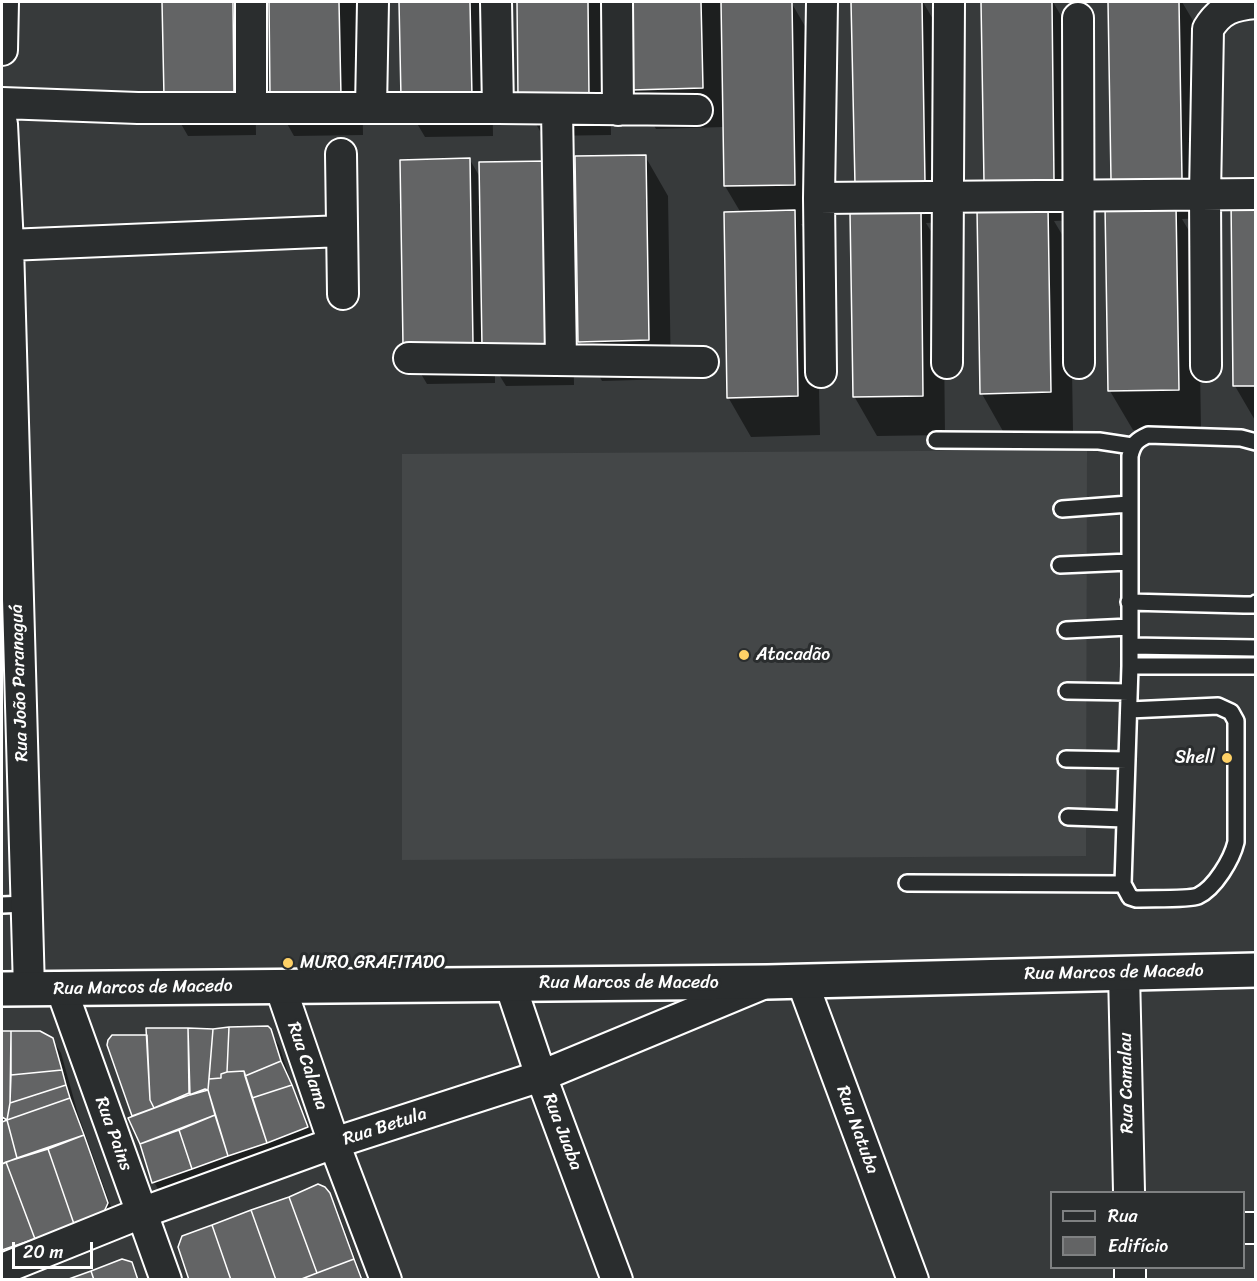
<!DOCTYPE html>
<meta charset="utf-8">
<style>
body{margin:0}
#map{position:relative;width:1257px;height:1281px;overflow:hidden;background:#373a3b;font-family:Sriracha,sans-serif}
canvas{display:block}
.frame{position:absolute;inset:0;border:3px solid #fff;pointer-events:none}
.legend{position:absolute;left:1050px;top:1191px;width:195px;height:78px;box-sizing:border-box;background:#2a2d2e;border:2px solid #7f8182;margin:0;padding:8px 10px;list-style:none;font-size:18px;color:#fff}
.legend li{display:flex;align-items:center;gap:12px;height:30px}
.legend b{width:30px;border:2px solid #7f8182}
.scale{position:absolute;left:12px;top:1242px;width:81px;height:27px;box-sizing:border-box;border:3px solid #fff;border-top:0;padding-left:8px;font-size:18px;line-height:21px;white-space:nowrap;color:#fff;-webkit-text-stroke:4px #2a2d2e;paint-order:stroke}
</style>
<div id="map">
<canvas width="1257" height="1281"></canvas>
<div class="frame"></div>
<ul class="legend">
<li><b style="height:8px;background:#2a2d2e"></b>Rua</li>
<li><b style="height:16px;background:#636465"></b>Edifício</li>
</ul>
<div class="scale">20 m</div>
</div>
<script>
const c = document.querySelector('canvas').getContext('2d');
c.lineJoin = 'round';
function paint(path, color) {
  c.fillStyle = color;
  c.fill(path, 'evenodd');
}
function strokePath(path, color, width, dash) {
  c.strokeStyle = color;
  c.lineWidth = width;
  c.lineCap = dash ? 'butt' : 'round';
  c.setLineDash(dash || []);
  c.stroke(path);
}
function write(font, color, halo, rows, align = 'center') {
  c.font = font + ' Sriracha,sans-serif';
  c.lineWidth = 6;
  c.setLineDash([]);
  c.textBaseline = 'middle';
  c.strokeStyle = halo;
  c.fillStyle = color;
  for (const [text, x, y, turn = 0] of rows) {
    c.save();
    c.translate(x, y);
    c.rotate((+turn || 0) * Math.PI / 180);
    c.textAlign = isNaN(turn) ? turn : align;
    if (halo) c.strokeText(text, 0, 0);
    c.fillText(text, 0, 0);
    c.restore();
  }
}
paint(new Path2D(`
 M1087 450 1086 856 402 860V454Z`), '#444748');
paint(new Path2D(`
 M164 2H254L256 135 188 136 165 96Z
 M270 2H361L363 135 294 136 272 97Z
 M401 2H491L493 136 425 137 402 98Z
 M518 2H609L611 135 543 136 520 97Z
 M632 2H791L813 40 817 224H801L816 251 820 435 751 437 728 397 741 213 725 186 724 127 656 129 633 89Z
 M853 2H923L944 38 947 222 926 223 943 251 945 435 877 436 854 396 856 184Z
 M982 2H1053L1073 36 1076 220 1054 221 1070 248 1073 431 1004 433 982 394 985 182Z
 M1110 2H1182L1201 34 1204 218 1182 219 1198 246 1201 429 1133 430 1110 391 1107 208 1129 207 1113 180Z
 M645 156 668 196 671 379 602 381 580 341Z
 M470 160 481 179 571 202 574 385 506 386 495 368V383L427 384 404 345Z
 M1256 202V422L1235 386Z
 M267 1028 279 1045 289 1076 315 1141 162 1196 154 1182 134 1117 109 1045 148 1036V1030L213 1031ZM191 1091V1096L171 1103 170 1100Z
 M2 1033H40L52 1039 61 1053 78 1114 115 1218 2 1268Z
 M318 1186 329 1194 337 1209 363 1280H191L183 1237Z`), '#0007');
const building = new Path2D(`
 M162 2H233L234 96 164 97Z
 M269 2H339L341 96 270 97Z
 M399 2H470L472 97 401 98Z
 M517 2H588L589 96 518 97Z
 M630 2H701L703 88 631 90Z
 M721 2H792L795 185 724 186Z
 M851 2H922L925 183 855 185Z
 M981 2H1052L1054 181 984 182Z
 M1108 2H1179L1182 179 1111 180Z
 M646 155 649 340 578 342 575 156Z
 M470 158 473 344 403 345 400 160Z
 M549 161 552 346 482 347 479 162Z
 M1256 200V386H1233L1231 201Z
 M1176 205 1179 390 1108 391 1105 206Z
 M1048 207 1051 392 980 394 977 209Z
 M795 210 798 396 727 398 724 212Z
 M921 210 923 396 853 397 850 212Z
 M268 1026 271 1029 281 1061 245 1076 244 1071 227 1072 229 1027Z
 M229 1027 227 1072 221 1074V1078L209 1079 213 1029Z
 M146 1028H188L189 1093 154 1108 150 1100Z
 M188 1028 213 1029 208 1090 190 1095Z
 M2 1031H11L10 1103 7 1120 2 1117Z
 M11 1031H40L53 1038 62 1070 11 1075Z
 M112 1035H147L150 1100 154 1108 132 1116 107 1045 108 1040Z
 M281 1061 292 1085 252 1098 245 1076Z
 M62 1070 66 1085 10 1103 11 1075Z
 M244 1071 267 1143 228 1156 208 1090 209 1079 221 1078V1074L227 1072Z
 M66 1085 70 1098 7 1120 10 1103Z
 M292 1085 308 1127 267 1143 252 1098Z
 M205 1089 208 1090 215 1115 140 1144 128 1118Z
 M70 1098 84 1135 17 1158 7 1120Z
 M215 1115 228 1156 192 1169 179 1130Z
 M7 1120 17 1158 2 1164V1122Z
 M179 1130 192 1169 152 1183 140 1144Z
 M84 1135 108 1203 103 1214 74 1224 48 1149Z
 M48 1149 74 1224 35 1239 6 1162Z
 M6 1162 35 1239 2 1250V1164Z
 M318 1184 325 1187 330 1193 354 1259 317 1273 289 1197Z
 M289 1197 317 1273 299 1280H276L251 1210Z
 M251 1210 276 1280H231L212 1225Z
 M212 1225 231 1280H189L178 1247 182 1236Z
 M122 1259 132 1262 138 1280H94L91 1271Z
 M354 1259 362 1280H299L317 1273Z
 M91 1271 94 1280H66Z`);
paint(building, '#636465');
strokePath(building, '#fff', 1.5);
const lane = new Path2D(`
 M936 440 1099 441 1132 446
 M1062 509 1129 504
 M1060 565 1129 562
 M1129 602 1244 605H1254L1256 603
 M1066 630 1129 627
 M1130 646 1256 648
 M1130 666H1256
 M1067 691 1129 692
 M1129 710 1218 706 1231 712 1236 721V842C1232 859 1215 888 1198 896 1188 900 1148 898 1136 899L1130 897 1123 884 1130 666V456C1133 443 1137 440 1148 435L1241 438 1256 442
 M1066 759 1127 760
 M1068 817 1125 819
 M907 883 1123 884
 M2 905 26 904`);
const street = new Path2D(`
 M251 2V108
 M496 2 498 108
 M617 2 618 110
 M1078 18 1079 363
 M2 50 3 2
 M2 103 138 108H498L697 110
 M371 108 373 2
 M557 109 561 360
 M2 124 8 245 29 989
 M341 154 343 294
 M819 198 1256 194
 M8 245 342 231
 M409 358 703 362
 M947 363 949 2
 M1206 366 1205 195 1208 29C1220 9 1233 5 1256 3
 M821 372 819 198 822 2
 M1124 973 1129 1192
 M802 981 913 1280
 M510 984 541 1076 617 1280
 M280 986 334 1143 386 1280
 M61 988 166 1280
 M1244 1228H1256
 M2 1269 141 1213 334 1143 541 1076 765 983
 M1130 1280V1268`);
const secondary = new Path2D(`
 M2 989 767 982 1256 970`);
strokePath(lane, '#fff', 20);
strokePath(street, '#fff', 34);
strokePath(secondary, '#fff', 38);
strokePath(lane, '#2a2d2e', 15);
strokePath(street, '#2a2d2e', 30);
strokePath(secondary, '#2a2d2e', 33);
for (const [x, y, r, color] of [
 [744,655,6,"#ffd166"],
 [1227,758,6,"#ffd166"],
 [288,963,6,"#ffd166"]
]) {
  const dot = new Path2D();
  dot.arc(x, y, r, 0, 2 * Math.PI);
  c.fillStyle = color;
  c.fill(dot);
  strokePath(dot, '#2a2d2e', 2);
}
write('18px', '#fff', '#2a2d2e', [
 ["Atacadão",756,655],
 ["Shell",1215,758,"right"],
 ["MURO GRAFITADO",300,963]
], 'left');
write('18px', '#fff', '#2a2d2e', [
 ["Rua João Paranaguá",20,683,-92],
 ["Rua Marcos de Macedo",1114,973,-1],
 ["Rua Marcos de Macedo",629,983],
 ["Rua Marcos de Macedo",143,988,-1],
 ["Rua Calama",307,1066,71],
 ["Rua Camalau",1127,1083,-91],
 ["Rua Betula",385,1127,-18],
 ["Rua Natuba",857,1130,70],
 ["Rua Juaba",562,1132,69],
 ["Rua Pains",113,1134,70]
]);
</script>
